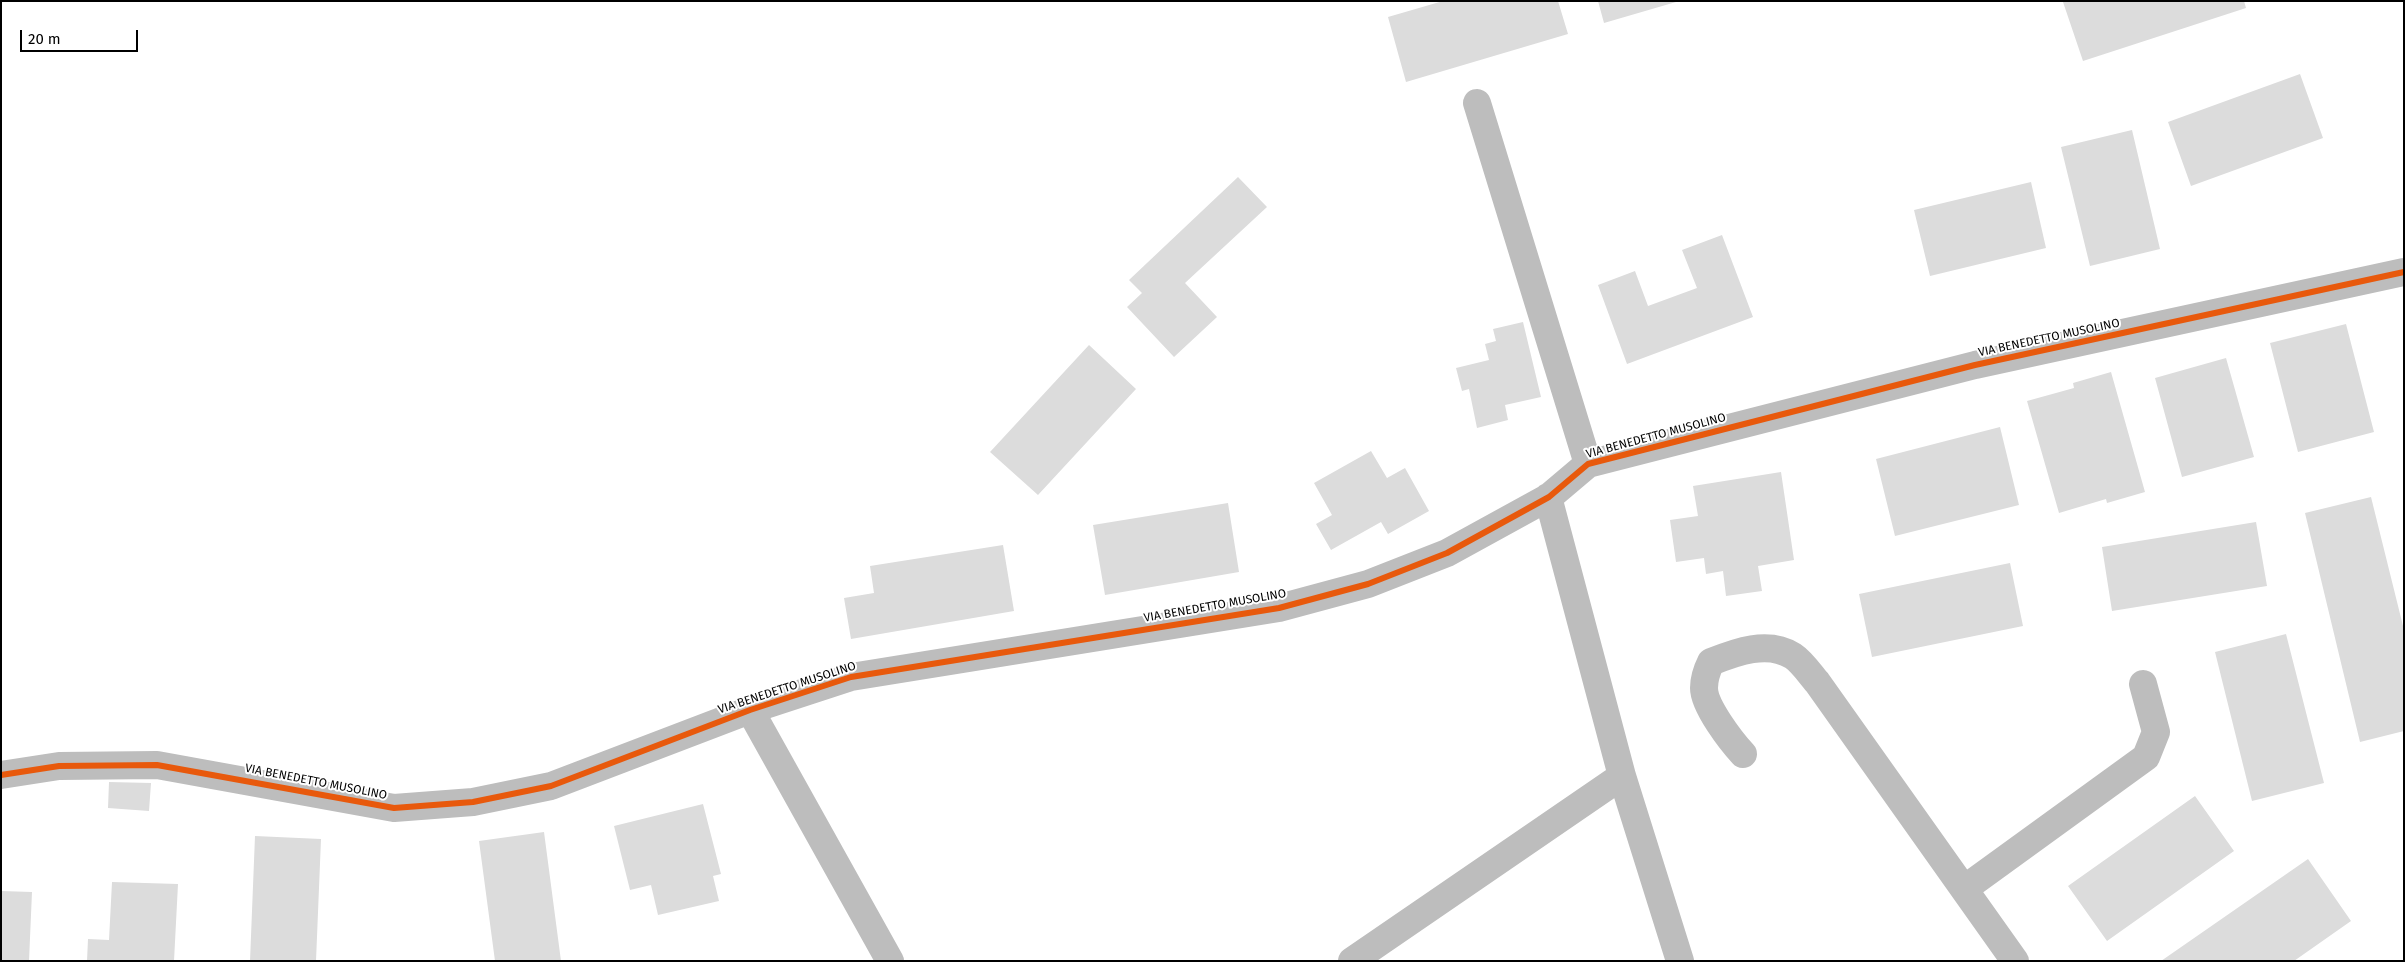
<!DOCTYPE html>
<style>
body{margin:0}
#map{position:relative;width:2405px;height:962px;overflow:hidden;background:#fff;font-family:"Fira Sans",sans-serif}
canvas{display:block}
.frame{position:absolute;inset:0;border:2px solid #000;pointer-events:none}
.scale{position:absolute;left:20px;top:30px;width:118px;height:22px;box-sizing:border-box;border:2px solid #000;border-top:0;padding-left:6px;font-size:15px;line-height:18px;white-space:nowrap;color:#000;-webkit-text-stroke:4px #fff;paint-order:stroke}
</style>
<div id="map">
<canvas width="2405" height="962"></canvas>
<div class="frame"></div>
<div class="scale">20 m</div>
</div>
<script>
const c = document.querySelector('canvas').getContext('2d');
c.lineJoin = 'round';
function paint(path, color) {
  c.fillStyle = color;
  c.fill(path, 'evenodd');
}
function strokePath(path, color, width, dash) {
  c.strokeStyle = color;
  c.lineWidth = width;
  c.lineCap = dash ? 'butt' : 'round';
  c.setLineDash(dash || []);
  c.stroke(path);
}
function write(font, color, halo, rows, align = 'center') {
  c.font = font + ' "Fira Sans",sans-serif';
  c.lineWidth = 4;
  c.setLineDash([]);
  c.textBaseline = 'middle';
  c.strokeStyle = halo;
  c.fillStyle = color;
  for (const [text, x, y, turn = 0] of rows) {
    c.save();
    c.translate(x, y);
    c.rotate((+turn || 0) * Math.PI / 180);
    c.textAlign = isNaN(turn) ? turn : align;
    if (halo) c.strokeText(text, 0, 0);
    c.fillText(text, 0, 0);
    c.restore();
  }
}
paint(new Path2D(`
 M1443 1H1558L1568 34 1406 82 1388 17Z
 M1598 1H1676V2L1604 23Z
 M2244 1 2246 8 2083 61 2063 2Z
 M2300 74 2323 138 2191 186 2168 122Z
 M2132 130 2160 249 2090 266 2061 147Z
 M1238 177 1267 207 1185 283 1217 317 1174 357 1127 307 1142 293 1129 280Z
 M2031 182 2046 248 1930 276 1914 210Z
 M1722 235 1753 317 1627 364 1598 285 1635 271 1648 306 1697 288 1682 250Z
 M1523 322 1541 397 1505 405 1508 420 1477 428 1469 389 1462 391 1456 368 1489 360 1485 344 1496 341 1493 329Z
 M2346 324 2374 432 2298 452 2270 343Z
 M1089 345 1136 389 1038 495 990 452Z
 M2226 358 2254 457 2182 477 2155 378Z
 M2111 372 2145 492 2107 503 2106 499 2059 513 2027 401 2074 388 2073 383Z
 M2000 427 2019 505 1895 536 1876 459Z
 M1371 451 1387 478 1405 468 1429 511 1388 534 1381 522 1331 550 1316 524 1332 515 1314 483Z
 M1781 472 1794 560 1758 566 1762 591 1726 596 1723 571 1706 574 1704 558 1676 562 1670 520 1698 516 1693 486Z
 M2371 497 2404 630V731L2360 742 2305 513Z
 M1228 503 1239 572 1105 595 1093 525Z
 M2256 522 2267 586 2112 611 2102 547Z
 M1003 545 1014 611 851 639 844 598 874 593 870 566Z
 M2010 563 2023 626 1872 657 1859 594Z
 M2286 634 2324 783 2252 801 2215 652Z
 M109 782 151 783 149 811 108 808Z
 M2195 796 2234 851 2107 941 2068 886Z
 M703 804 721 874 713 876 719 901 658 915 651 885 630 890 614 826Z
 M544 832 561 961H495L479 841Z
 M255 836 321 839 316 961H250Z
 M2308 859 2351 921 2294 961H2161Z
 M112 882 178 884 174 961H87L88 939 109 940Z
 M1 891 32 892 29 961H1Z`), '#dcdcdc');
strokePath(new Path2D(`
 M1477 103 1588 464
 M1548 497 1622 776 1680 961
 M750 710 890 961
 M1743 754C1731 741 1704 706 1704 688 1704 677 1707 670 1711 662 1736 652 1768 640 1793 656 1802 662 1810 674 1817 682L2015 961
 M1 775 59 766 157 765 394 808 473 802 551 786 750 710 851 677 1279 608 1368 584 1447 553 1549 497 1588 464 1975 365 2404 272
 M1964 889 2146 757 2156 732 2143 684
 M1352 961 1622 776`), '#bdbdbd', 28);
strokePath(new Path2D(`
 M1 775 59 766 157 765 394 808 473 802 551 786 750 710 851 677 1279 608 1368 584 1447 553 1549 497 1588 464 1975 365 2404 272`), '#e8590c', 6);
write('12px', '#000', '#fff', [
 ["VIA BENEDETTO MUSOLINO",2049,338,-12],
 ["VIA BENEDETTO MUSOLINO",1656,436,-15],
 ["VIA BENEDETTO MUSOLINO",1215,606,-10],
 ["VIA BENEDETTO MUSOLINO",787,688,-18],
 ["VIA BENEDETTO MUSOLINO",316,782,11]
]);
</script>
